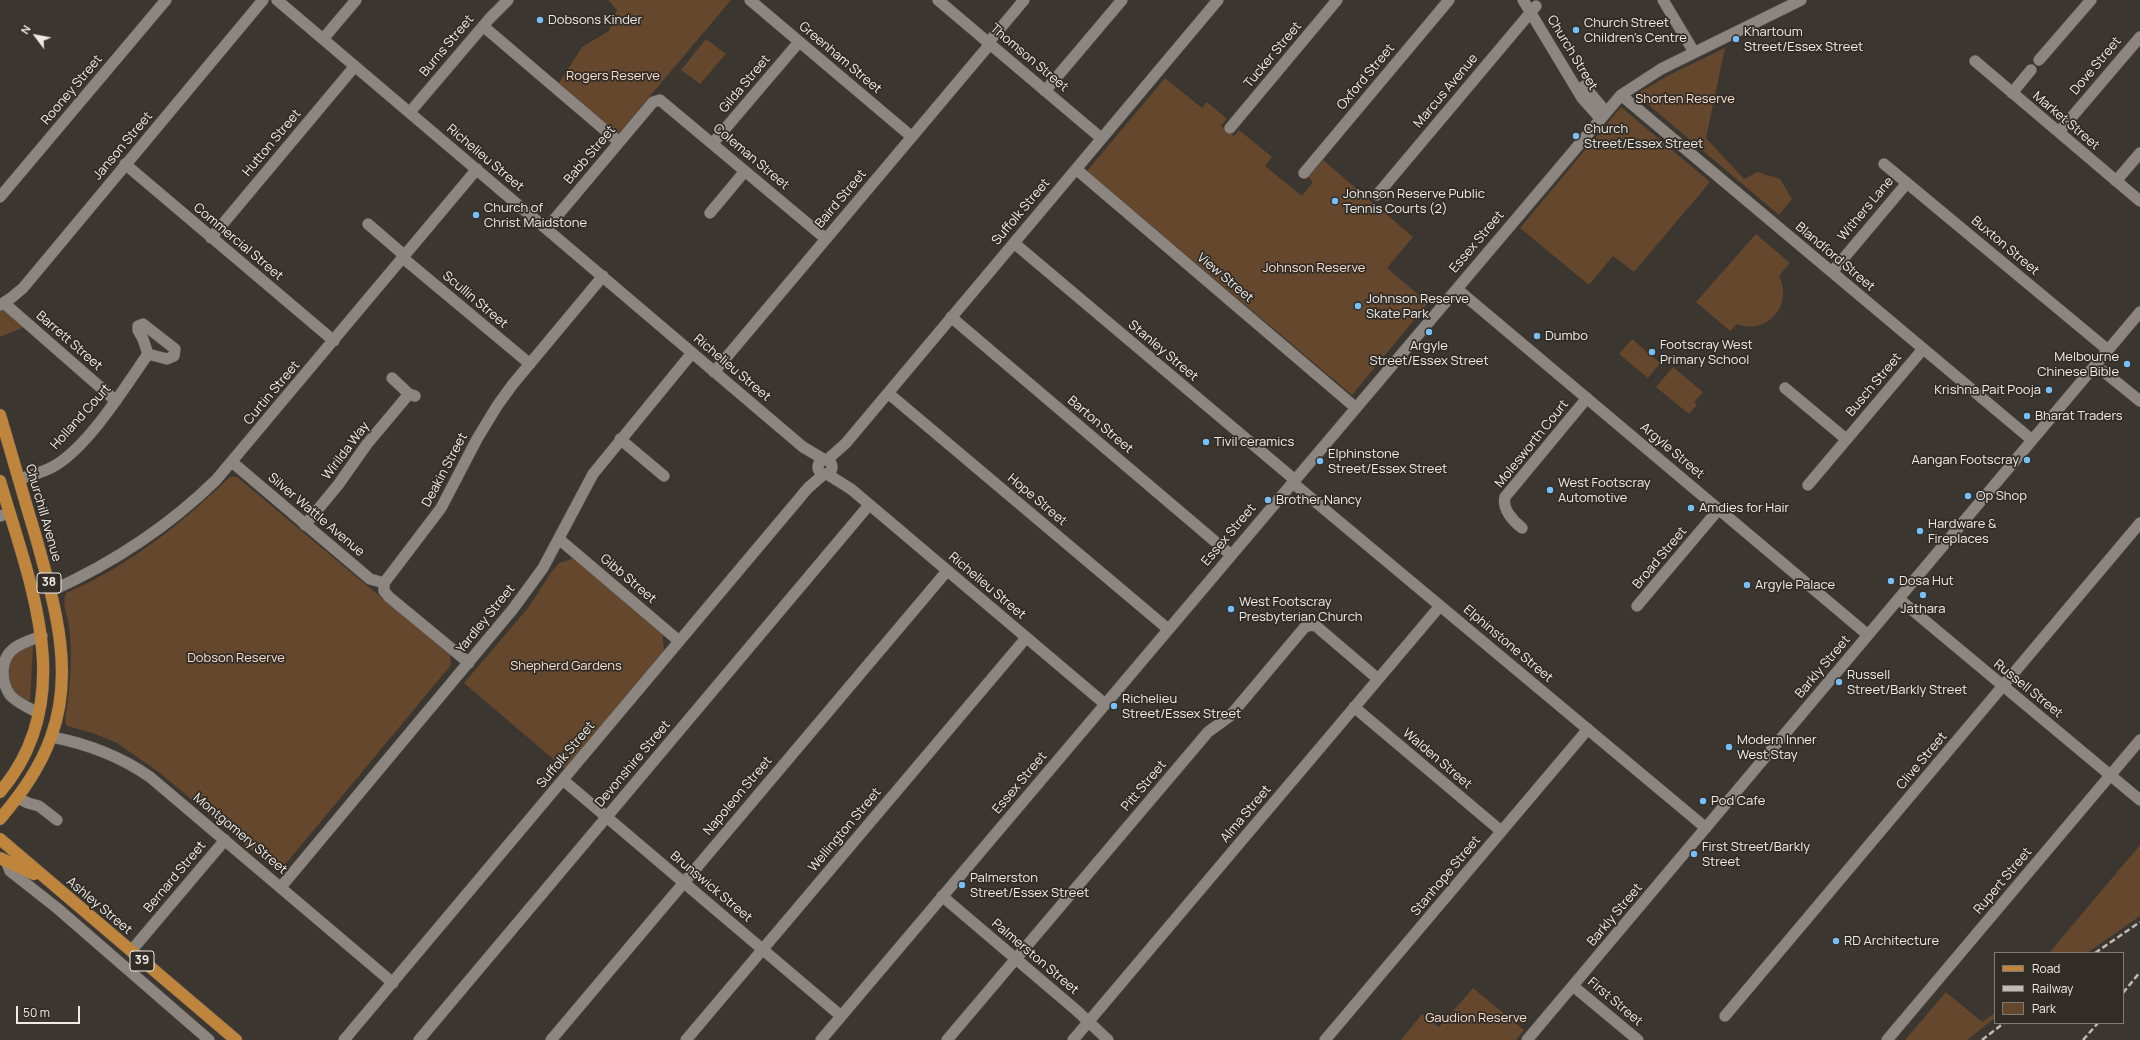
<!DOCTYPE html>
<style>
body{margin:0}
#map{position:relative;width:2140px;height:1040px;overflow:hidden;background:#3c3631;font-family:Manrope,sans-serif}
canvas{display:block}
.legend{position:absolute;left:1994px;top:952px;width:130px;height:72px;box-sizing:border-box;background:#322c27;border:1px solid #7e7974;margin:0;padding:5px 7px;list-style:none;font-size:12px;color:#efece8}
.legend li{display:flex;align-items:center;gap:8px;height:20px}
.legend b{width:20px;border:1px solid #7e7974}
.north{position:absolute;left:16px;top:16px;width:40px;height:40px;-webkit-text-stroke:3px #322c27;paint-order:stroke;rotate:302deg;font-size:11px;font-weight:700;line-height:16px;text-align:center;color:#efece8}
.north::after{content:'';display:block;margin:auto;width:14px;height:18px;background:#efece8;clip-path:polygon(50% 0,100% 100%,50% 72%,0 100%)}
.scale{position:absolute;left:16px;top:1006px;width:64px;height:18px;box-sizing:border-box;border:2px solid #efece8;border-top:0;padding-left:5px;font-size:12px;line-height:14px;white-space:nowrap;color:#efece8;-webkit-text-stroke:3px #322c27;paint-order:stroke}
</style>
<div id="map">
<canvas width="2140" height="1040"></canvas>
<ul class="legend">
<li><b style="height:5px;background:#bf853c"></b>Road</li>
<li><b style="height:5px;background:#bebab6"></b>Railway</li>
<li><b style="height:11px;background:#64472c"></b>Park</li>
</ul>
<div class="north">N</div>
<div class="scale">50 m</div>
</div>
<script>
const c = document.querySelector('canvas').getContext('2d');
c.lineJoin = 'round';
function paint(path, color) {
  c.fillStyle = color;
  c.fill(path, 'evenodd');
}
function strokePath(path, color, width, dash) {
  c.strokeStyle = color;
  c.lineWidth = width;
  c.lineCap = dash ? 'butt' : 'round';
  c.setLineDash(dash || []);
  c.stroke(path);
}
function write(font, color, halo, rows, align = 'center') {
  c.font = font + ' Manrope,sans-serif';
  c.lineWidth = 3.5;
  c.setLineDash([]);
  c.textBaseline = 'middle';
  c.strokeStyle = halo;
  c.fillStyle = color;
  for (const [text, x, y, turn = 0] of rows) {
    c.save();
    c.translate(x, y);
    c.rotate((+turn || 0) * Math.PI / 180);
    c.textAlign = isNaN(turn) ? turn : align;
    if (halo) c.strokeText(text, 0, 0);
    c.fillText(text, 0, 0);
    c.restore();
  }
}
paint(new Path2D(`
 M608 0H731L618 134 559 83 582 47 609 31 617 10Z
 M706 39 726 54 700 84 681 70Z
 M1725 48 1706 138 1744 179 1757 172 1780 179 1792 199 1779 215 1638 96V93L1671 74Z
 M1165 78 1202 108 1207 102 1227 119 1221 126 1234 136 1239 130 1272 157 1265 166 1302 196 1313 182 1308 177 1323 160 1413 237 1387 268 1428 303 1352 395 1087 171Z
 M1621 107 1710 182 1634 272 1613 256 1589 285 1520 228Z
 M1756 234 1790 263 1779 276C1794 304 1767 336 1737 324L1730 331 1696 302Z
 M0 310H4L24 327 0 337Z
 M1632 339 1660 363 1648 378 1619 354Z
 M1673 367 1703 392 1694 402 1697 405 1689 414 1656 387Z
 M230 477H237L450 655 451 665 283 867 273 868 160 773 117 743 93 733 67 726 65 720C70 688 73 658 69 626 68 616 61 603 66 593 129 566 181 524 230 477Z
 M575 558 662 631 664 651 566 770 464 683 528 608 550 574 559 563Z
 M33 646 30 701C0 693 0 651 33 646Z
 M2140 845V916L2087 953H2049Z
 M1473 988 1524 1030 1516 1040H1401L1422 1014 1439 1027Z
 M1946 992 1982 1022 1995 1013V1018L1967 1040H1905Z`), '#64472c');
const minor = new Path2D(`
 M277 0 803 447 825 460
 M750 0 912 137
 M938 0 1101 138
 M1523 0 1582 98 1600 118
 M1663 0 1694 52
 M483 26 619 142
 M323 39 356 0
 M988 43 1024 0
 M2039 60 2091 0
 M1975 61 2140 201
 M1584 86 1606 112
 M1045 91 1122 0
 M2012 93 2031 70
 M1621 95 2032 440
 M410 112 490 18 508 0
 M1230 128 1337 0
 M2059 132 2140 37
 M713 143 799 42
 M125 164 334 341
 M1884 164 2108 350
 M1076 169 1356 408
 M1304 173 1449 0
 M2116 181 2140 153
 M1377 195 1536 6
 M0 197 166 0
 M710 213 745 171
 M368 224 405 256
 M547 228 648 108 653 102 660 100 826 239
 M211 238 355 66
 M1014 243 1295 480
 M403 258 530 364
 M1832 272 1907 183
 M1457 289 1868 635
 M4 303 116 401
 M0 305 11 298 23 288 263 0
 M951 317 1231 555
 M143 324 175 349 174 356 167 359 148 354 143 339 138 330V326Z
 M2103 371 2140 401
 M714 372 990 44
 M392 378 409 394 415 396
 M1785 388 1846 439
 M888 393 1168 629
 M620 439 664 476
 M827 460 846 443 1218 0
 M818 467a7 7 0 1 1 14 0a7 7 0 1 1-14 0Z
 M232 462 370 579 384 583
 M827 474 851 489 1105 704
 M19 479C32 475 45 472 56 465 90 444 125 387 148 354
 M1293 483 1706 828
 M1808 485 1923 349
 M0 516 9 513
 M305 525 338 485 367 444 409 394
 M1522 528C1513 521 1502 509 1505 497L1587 398
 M559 539 679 641
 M51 591C113 563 167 528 216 480L477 169
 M1899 599 2140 800
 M1637 606 1719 509
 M469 663 389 597 384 591V583L441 508 477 439 497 406 513 384 603 276
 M1354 707 1501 831
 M39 713C29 708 17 703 10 695 0 680 0 657 16 647 24 642 33 639 42 636
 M52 737C88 744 120 756 150 777L393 983
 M563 780 841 1016
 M18 798 28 803 39 806 57 820
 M6 861 10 871 57 908 209 1040
 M281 887 513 609 543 568 593 474 692 353
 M942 896 1076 1010 1108 1040
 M131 951 225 840
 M1573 986 1638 1040
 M1725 1016 2140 523
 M344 1040 808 488 824 474
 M419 1040 869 505
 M551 1040 947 571
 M686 1040 1026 638
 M821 1040 1621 95 1661 69 1801 0
 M947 1040 1208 732 1230 716 1304 628 1310 625 1316 626 1378 679
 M1073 1040 1440 606
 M1325 1040 1588 729
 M1527 1040 2140 312
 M1887 1040 2140 740`);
const major = new Path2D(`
 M0 415C12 455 23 495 35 534 53 600 76 669 51 737 40 768 21 794 0 819
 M0 481C30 584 80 698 0 792
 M0 839 236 1040
 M0 858 34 874`);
strokePath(minor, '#58544f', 12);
strokePath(major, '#58544f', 13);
strokePath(minor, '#8d8680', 11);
strokePath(major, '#bf853c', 12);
strokePath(new Path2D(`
 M2095 953 2140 922
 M2123 993 2140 972
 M1982 1040 2004 1023
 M2083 1040 2098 1023`), '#bebab6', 2.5, [6, 3]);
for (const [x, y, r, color] of [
 [540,20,4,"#77bff7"],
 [1576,30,4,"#77bff7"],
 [1736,39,4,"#77bff7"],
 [1576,136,4,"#77bff7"],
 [1335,201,4,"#77bff7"],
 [476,215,4,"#77bff7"],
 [1358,306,4,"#77bff7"],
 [1429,332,4,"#77bff7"],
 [1537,336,4,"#77bff7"],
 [1652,352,4,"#77bff7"],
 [2127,364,4,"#77bff7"],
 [2049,390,4,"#77bff7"],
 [2027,416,4,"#77bff7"],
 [1206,442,4,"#77bff7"],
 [2027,460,4,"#77bff7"],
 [1320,461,4,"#77bff7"],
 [1550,490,4,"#77bff7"],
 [1968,496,4,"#77bff7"],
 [1268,500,4,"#77bff7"],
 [1691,508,4,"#77bff7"],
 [1920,531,4,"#77bff7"],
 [1891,581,4,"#77bff7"],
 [1747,585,4,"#77bff7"],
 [1923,595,4,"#77bff7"],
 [1231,609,4,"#77bff7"],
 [1839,682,4,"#77bff7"],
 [1114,706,4,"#77bff7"],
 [1729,747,4,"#77bff7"],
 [1703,801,4,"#77bff7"],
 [1694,854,4,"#77bff7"],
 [962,885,4,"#77bff7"],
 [1836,941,4,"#77bff7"]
]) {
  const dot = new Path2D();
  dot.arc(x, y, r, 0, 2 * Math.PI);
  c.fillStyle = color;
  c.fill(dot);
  strokePath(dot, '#322c27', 1.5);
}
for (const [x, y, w] of [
 [49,583,24],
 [142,961,24]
]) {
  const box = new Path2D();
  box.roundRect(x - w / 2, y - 10, w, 20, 3);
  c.fillStyle = '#322c27';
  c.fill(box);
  strokePath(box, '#efece8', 1);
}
write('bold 12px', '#efece8', null, [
 ["38",49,583],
 ["39",142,961]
]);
write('13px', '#efece8', '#322c27', [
 ["Dobsons Kinder",548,20],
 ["Church Street",1584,23],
 ["Children's Centre",1584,38],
 ["Khartoum",1744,32],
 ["Street/Essex Street",1744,47],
 ["Church",1584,129],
 ["Street/Essex Street",1584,144],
 ["Johnson Reserve Public",1343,194],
 ["Tennis Courts (2)",1343,209],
 ["Church of",484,208],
 ["Christ Maidstone",484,223],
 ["Johnson Reserve",1366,299],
 ["Skate Park",1366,314],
 ["Dumbo",1545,336],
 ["Footscray West",1660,345],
 ["Primary School",1660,360],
 ["Argyle",1429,346,"center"],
 ["Street/Essex Street",1429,361,"center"],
 ["Melbourne",2119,357,"right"],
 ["Chinese Bible",2119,372,"right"],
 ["Krishna Pait Pooja",2041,390,"right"],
 ["Bharat Traders",2035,416],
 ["Tivil ceramics",1214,442],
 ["Elphinstone",1328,454],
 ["Street/Essex Street",1328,469],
 ["Aangan Footscray",2019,460,"right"],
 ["West Footscray",1558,483],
 ["Automotive",1558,498],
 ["Op Shop",1976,496],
 ["Brother Nancy",1276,500],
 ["Amdies for Hair",1699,508],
 ["Hardware &",1928,524],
 ["Fireplaces",1928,539],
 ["Dosa Hut",1899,581],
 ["Argyle Palace",1755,585],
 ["West Footscray",1239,602],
 ["Presbyterian Church",1239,617],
 ["Jathara",1923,609,"center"],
 ["Russell",1847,675],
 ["Street/Barkly Street",1847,690],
 ["Richelieu",1122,699],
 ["Street/Essex Street",1122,714],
 ["Modern Inner",1737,740],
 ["West Stay",1737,755],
 ["Pod Cafe",1711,801],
 ["First Street/Barkly",1702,847],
 ["Street",1702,862],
 ["Palmerston",970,878],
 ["Street/Essex Street",970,893],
 ["RD Architecture",1844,941]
], 'left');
write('13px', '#efece8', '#322c27', [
 ["Burns Street",447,46,-50],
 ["Church Street",1572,53,59],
 ["Tucker Street",1273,55,-50],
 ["Greenham Street",840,58,40],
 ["Thomson Street",1029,58,40],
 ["Dove Street",2096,66,-50],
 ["Oxford Street",1366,77,-50],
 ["Gilda Street",745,84,-50],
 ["Rooney Street",72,90,-50],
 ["Marcus Avenue",1446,91,-50],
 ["Market Street",2066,121,40],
 ["Hutton Street",272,143,-50],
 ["Janson Street",123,146,-50],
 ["Babb Street",590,155,-50],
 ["Coleman Street",751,157,40],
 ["Richelieu Street",485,158,40],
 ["Baird Street",841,199,-50],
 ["Withers Lane",1866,209,-50],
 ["Suffolk Street",1021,212,-50],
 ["Commercial Street",238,242,40],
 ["Essex Street",1477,242,-50],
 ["Buxton Street",2005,246,40],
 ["Blandford Street",1835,257,40],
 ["View Street",1225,278,40],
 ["Scullin Street",475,300,40],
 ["Barrett Street",69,341,41],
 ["Stanley Street",1163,351,40],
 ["Richelieu Street",732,368,40],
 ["Busch Street",1874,385,-50],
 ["Curtin Street",272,393,-50],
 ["Holland Court",81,417,-48],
 ["Barton Street",1100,425,40],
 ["Molesworth Court",1532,444,-51],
 ["Wirilda Way",346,451,-53],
 ["Argyle Street",1672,451,40],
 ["Deakin Street",445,470,-62],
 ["Hope Street",1037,500,40],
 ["Churchill Avenue",43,513,74],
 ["Silver Wattle Avenue",316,515,40],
 ["Essex Street",1229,535,-50],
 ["Broad Street",1660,558,-50],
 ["Gibb Street",628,579,40],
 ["Richelieu Street",987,586,40],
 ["Yardley Street",486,619,-51],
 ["Elphinstone Street",1508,644,40],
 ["Barkly Street",1823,667,-50],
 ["Russell Street",2028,689,39],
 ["Suffolk Street",566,755,-50],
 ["Walden Street",1437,759,40],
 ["Clive Street",1922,761,-50],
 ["Devonshire Street",633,764,-50],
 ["Essex Street",1020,783,-50],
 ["Pitt Street",1144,786,-50],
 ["Napoleon Street",738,796,-50],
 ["Alma Street",1246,814,-50],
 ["Wellington Street",845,830,-50],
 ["Montgomery Street",240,834,40],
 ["Stanhope Street",1446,876,-50],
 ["Bernard Street",175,877,-50],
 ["Rupert Street",2003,881,-50],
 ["Brunswick Street",711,887,40],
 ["Ashley Street",99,906,40],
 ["Barkly Street",1615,915,-50],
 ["Palmerston Street",1035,957,40],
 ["First Street",1615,1002,40]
]);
write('13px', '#f7dfcc', '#322c27', [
 ["Rogers Reserve",613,76],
 ["Shorten Reserve",1685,99],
 ["Johnson Reserve",1314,268],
 ["Dobson Reserve",236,658],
 ["Shepherd Gardens",566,666],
 ["Gaudion Reserve",1476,1018]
]);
</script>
